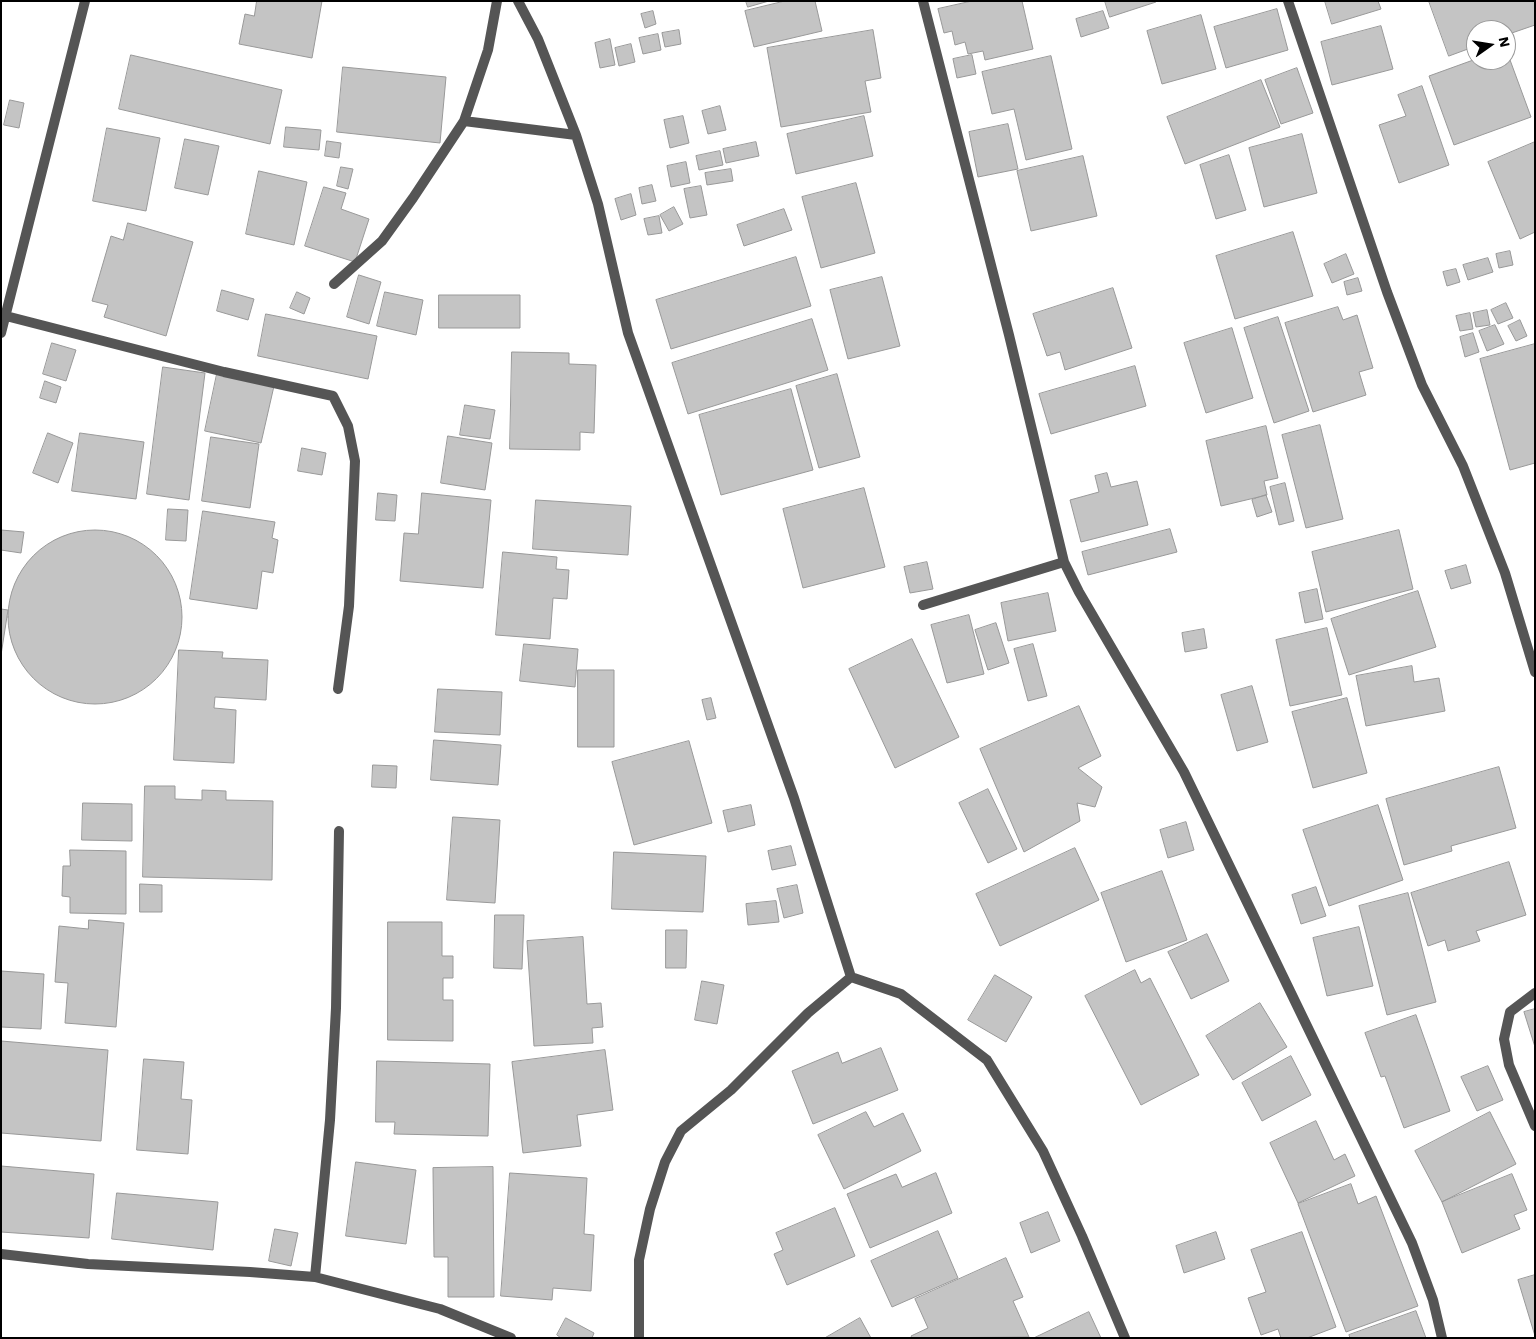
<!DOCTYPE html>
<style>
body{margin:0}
#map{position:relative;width:1536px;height:1339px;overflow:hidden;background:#fff;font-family:"Work Sans",sans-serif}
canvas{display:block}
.frame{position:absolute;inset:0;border:2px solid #000;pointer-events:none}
.north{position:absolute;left:1466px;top:20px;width:50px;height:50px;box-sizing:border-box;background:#fff;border:1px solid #999;border-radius:50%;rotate:77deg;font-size:14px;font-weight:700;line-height:20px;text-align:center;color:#000}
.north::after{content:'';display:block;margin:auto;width:18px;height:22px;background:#000;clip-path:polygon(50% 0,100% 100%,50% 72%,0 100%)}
</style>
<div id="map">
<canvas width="1536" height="1339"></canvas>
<div class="frame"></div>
<div class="north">N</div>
</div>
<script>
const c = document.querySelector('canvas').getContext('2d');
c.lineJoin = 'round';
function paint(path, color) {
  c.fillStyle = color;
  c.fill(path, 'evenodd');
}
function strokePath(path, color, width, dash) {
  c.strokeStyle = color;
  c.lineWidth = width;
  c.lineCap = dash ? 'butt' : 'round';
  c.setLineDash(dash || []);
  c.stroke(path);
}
const building = new Path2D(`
 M257 1H322L312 58 239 44 245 14 254 16Z
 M746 1H769L748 7Z
 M785 1H815L822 31 754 47 745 11Z
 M972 1H1022L1033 49 985 60 983 51 968 54 965 42 955 45 952 31 944 33 938 9Z
 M1105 1H1156V2L1110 17Z
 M1325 1H1378L1381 9 1332 24Z
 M1429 1H1535V25L1506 35V30H1476V46L1449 56Z
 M1277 9 1288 50 1226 68 1214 27Z
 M653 11 656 24 645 28 641 14Z
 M1103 11 1109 28 1081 37 1076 19Z
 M1201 15 1216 69 1162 84 1147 31Z
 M1381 26 1393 69 1332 85 1321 42Z
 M679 30 681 44 665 47 662 33Z
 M873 30 881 78 865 81 871 112 781 127 767 48Z
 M658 34 661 50 643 54 639 38Z
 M610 39 615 65 600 68 595 43Z
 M631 44 635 62 619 66 615 48Z
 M1506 49 1531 117 1454 145 1429 76 1476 59 1506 60Z
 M131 55 282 90 270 144 119 109Z
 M972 55 976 74 957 78 953 59Z
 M1051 56 1072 149 1026 160 1014 109 992 114 982 72Z
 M343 67 446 77 440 143 337 132Z
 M1297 68 1313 113 1281 124 1265 80Z
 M1261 80 1280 127 1185 164 1167 117Z
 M1422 86 1449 165 1399 183 1379 125 1406 116 1398 95Z
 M10 100 24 103 19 128 4 125Z
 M720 106 726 130 708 134 702 111Z
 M683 116 689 143 670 148 664 120Z
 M864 116 873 156 796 174 787 134Z
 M1008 124 1018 169 978 177 969 132Z
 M286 127 321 130 319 150 284 147Z
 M107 128 160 138 146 211 93 201Z
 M1302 134 1317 193 1264 207 1249 148Z
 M185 139 219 146 208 195 175 188Z
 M327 141 341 143 339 158 325 156Z
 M756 142 759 156 726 163 723 149Z
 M1535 142V232L1520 239 1488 162Z
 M720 151 723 165 699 170 696 156Z
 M1229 155 1246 210 1216 219 1200 165Z
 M1083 156 1097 216 1031 231 1017 171Z
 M686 162 690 183 671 187 667 166Z
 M341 167 353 169 348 189 337 186Z
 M731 169 733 181 707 185 705 173Z
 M259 171 307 182 294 245 246 234Z
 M856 183 875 253 821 268 802 197Z
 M652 185 656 201 642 204 639 188Z
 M701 186 707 215 690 218 684 189Z
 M324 187 346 193 341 209 369 219 355 262 305 246Z
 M631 194 636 215 621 220 615 199Z
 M674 207 683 224 669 231 660 215Z
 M784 209 792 230 744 246 737 225Z
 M659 216 662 233 648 235 644 219Z
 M128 223 193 242 166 336 104 317 108 305 92 301 111 236 123 240Z
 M1293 232 1313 296 1235 319 1216 256Z
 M1510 251 1513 265 1499 268 1496 254Z
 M1346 254 1354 274 1332 283 1324 264Z
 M796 257 811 306 671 349 656 300Z
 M1488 258 1493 272 1468 280 1463 265Z
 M1456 269 1460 282 1447 286 1443 272Z
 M359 275 381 282 369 324 347 317Z
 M882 277 900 346 848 359 830 290Z
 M1358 278 1362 291 1347 295 1344 282Z
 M1113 288 1132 348 1065 370 1060 352 1047 356 1033 314Z
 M222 290 254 299 248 320 217 311Z
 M297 292 310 298 304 314 290 308Z
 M385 292 423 300 416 335 377 326Z
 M439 295H520V328H439Z
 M1506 303 1513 318 1498 324 1491 310Z
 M1338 307 1343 320 1357 315 1373 368 1359 372 1366 395 1313 412 1285 323Z
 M1487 310 1490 325 1476 327 1473 313Z
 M1470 313 1473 329 1460 331 1456 316Z
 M266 314 377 336 368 379 258 356Z
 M1278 317 1309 411 1274 423 1244 328Z
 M812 319 828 370 688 414 672 363Z
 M1520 320 1527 336 1516 341 1508 326Z
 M1495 325 1504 344 1487 351 1479 331Z
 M1232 328 1253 398 1206 413 1184 343Z
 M1473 333 1479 352 1465 357 1460 337Z
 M52 343 76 350 66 381 43 374Z
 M1535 344V463L1510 470 1480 359Z
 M512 352 569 353V364L596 365 594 433 580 432V450L510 449Z
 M1135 366 1146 406 1051 434 1039 394Z
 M163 367 205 373 189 500 147 494Z
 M217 374 274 386 261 443 205 431Z
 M837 374 860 457 819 468 796 386Z
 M45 381 61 387 56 403 40 398Z
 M791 389 813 470 721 495 699 415Z
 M465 405 495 410 490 439 460 435Z
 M1320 425 1343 519 1306 528 1282 435Z
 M1266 426 1278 478 1264 481 1267 495 1221 506 1206 441Z
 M48 433 73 443 58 483 33 473Z
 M80 433 144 442 136 499 72 491Z
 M448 436 492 443 485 490 441 483Z
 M211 437 259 444 250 508 202 501Z
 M302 448 326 453 322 475 298 471Z
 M1107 473 1111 487 1137 481 1148 525 1081 542 1070 500 1099 492 1095 476Z
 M1285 483 1294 521 1279 525 1270 487Z
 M864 488 885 567 803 588 783 509Z
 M378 493 397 495 395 521 376 520Z
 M422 493 491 500 483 588 400 581 404 533 418 534Z
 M1266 495 1272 512 1257 517 1252 500Z
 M536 500 631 506 628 555 533 549Z
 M168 509 188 510 186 541 166 540Z
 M203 511 275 522 272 538 278 540 273 573 262 571 257 609 190 599Z
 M1170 529 1177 552 1088 575 1082 552Z
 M8 617a87 87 0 1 1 174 0a87 87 0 1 1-174 0Z
 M1 530 24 532 21 553 1 550Z
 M1399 530 1413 589 1326 612 1312 552Z
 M503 552 557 557 556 569 569 570 567 599 553 598 550 639 496 635Z
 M927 562 933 589 910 593 904 567Z
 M1466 565 1471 583 1451 589 1445 571Z
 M1317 589 1323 619 1305 623 1299 593Z
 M1418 591 1436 647 1349 675 1331 619Z
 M1048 593 1056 631 1008 641 1001 603Z
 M1 609 8 610 1 655Z
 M969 615 984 674 947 683 931 625Z
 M996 623 1009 663 988 670 975 630Z
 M1327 628 1342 695 1290 706 1276 640Z
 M1204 629 1207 648 1185 652 1182 633Z
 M912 639 959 737 895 768 849 669Z
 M524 644 578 649 575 687 520 681Z
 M1033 644 1047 696 1028 701 1014 649Z
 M179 650 223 652 222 658 268 660 266 700 215 697 214 708 236 710 234 763 174 760Z
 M1412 666 1414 682 1439 678 1445 711 1366 726 1356 676Z
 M578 670H614V747H578Z
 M1252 686 1268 742 1237 751 1221 695Z
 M438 689 502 692 500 735 435 732Z
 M711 698 716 718 707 720 702 700Z
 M1347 698 1367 773 1313 788 1292 712Z
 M1079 706 1101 756 1078 768 1102 787 1095 807 1077 803 1080 821 1024 852 980 749Z
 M434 740 501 745 498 785 431 780Z
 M689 741 712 823 634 845 612 762Z
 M373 765 397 766 396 788 372 787Z
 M1499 767 1516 828 1451 846 1452 851 1404 865 1386 799Z
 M145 786H175V799L202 800V790L226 791V800L273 801 272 880 143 877Z
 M988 789 1017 849 988 863 959 803Z
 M83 803 132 804V841L82 840Z
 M751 805 755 825 728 832 723 811Z
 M1378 805 1403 880 1329 906 1303 830Z
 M453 817 500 820 495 903 447 900Z
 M1186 822 1194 850 1168 858 1160 830Z
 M791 846 796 865 772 870 768 851Z
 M1075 848 1099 900 1000 946 976 894Z
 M70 850 126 851V914L70 913V897L62 896 63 866H70Z
 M614 852 706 856 703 912 612 909Z
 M1509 862 1526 915 1476 931 1480 941 1448 951 1445 940 1428 946 1411 893Z
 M1162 871 1187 940 1126 962 1101 893Z
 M140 884 162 885V912H140Z
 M797 885 803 913 784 918 777 889Z
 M1316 887 1326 916 1301 924 1292 895Z
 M1408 893 1436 1002 1387 1015 1359 906Z
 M776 901 779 922 748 925 746 904Z
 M495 915H524L522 969 494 968Z
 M89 920 124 923 116 1027 65 1023 68 983 55 982 59 926 88 929Z
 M388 922H442V956H453V978H443V1000H453V1041L388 1040Z
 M1359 927 1373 986 1327 996 1313 938Z
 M666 930H687L686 968H666Z
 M1207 934 1229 981 1191 999 1168 952Z
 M583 937 587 1004 601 1003 603 1027 592 1028 593 1043 534 1046 527 941Z
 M1135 970 1141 983 1150 978 1199 1075 1141 1105 1085 996Z
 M1 971 44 974 41 1029 1 1027Z
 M995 975 1032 997 1006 1042 968 1020Z
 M702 981 724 985 717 1024 695 1020Z
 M1260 1003 1287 1047 1233 1080 1206 1036Z
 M1535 1009V1047L1524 1012Z
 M1416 1015 1450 1111 1404 1128 1385 1076 1381 1077 1365 1033Z
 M1 1041 108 1050 101 1141 1 1133Z
 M881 1048 898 1090 813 1124 792 1071 838 1052 842 1063Z
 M605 1050 613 1110 577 1115 581 1146 523 1153 512 1062Z
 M1291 1056 1311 1095 1262 1121 1242 1083Z
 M144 1059 184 1062 181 1099 192 1100 188 1154 137 1150Z
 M377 1061 490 1064 488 1136 394 1134 395 1122H376Z
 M1488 1066 1503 1100 1477 1111 1461 1077Z
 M866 1112 874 1127 903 1113 921 1151 844 1189 818 1135Z
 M1490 1112 1516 1164 1442 1202 1415 1151Z
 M1316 1121 1334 1160 1345 1154 1355 1176 1298 1203 1270 1143Z
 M356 1162 416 1170 406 1244 346 1236Z
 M1 1166 94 1174 89 1238 1 1232Z
 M493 1167 494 1297H448V1257H434L433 1168Z
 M510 1173 587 1178 584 1234 594 1235 591 1291 553 1288 552 1300 501 1296Z
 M936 1173 952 1213 870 1248 847 1194 896 1174 902 1187Z
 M1512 1174 1527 1210 1514 1215 1520 1229 1462 1253 1442 1202Z
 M1351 1184 1358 1204 1376 1196 1418 1306 1346 1332 1298 1204Z
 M117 1193 218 1202 213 1250 112 1239Z
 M835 1208 855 1256 787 1285 774 1254 783 1250 776 1233Z
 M1048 1212 1060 1241 1031 1253 1020 1223Z
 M275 1229 298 1233 291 1266 269 1261Z
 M938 1231 958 1278 892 1307 871 1261Z
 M1216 1232 1225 1259 1184 1273 1176 1246Z
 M1302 1232 1336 1327 1307 1338H1281L1278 1329 1261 1335 1248 1298 1266 1292 1251 1250Z
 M1006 1258 1023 1297 1013 1301 1029 1337 912 1338 911 1336 928 1328 915 1299Z
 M1535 1275V1336L1518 1280Z
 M1416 1311 1426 1338H1350L1349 1335Z
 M1089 1312 1101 1338H1034Z
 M566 1318 594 1333 592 1338H561L557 1335Z
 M860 1318 871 1338H825Z`);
paint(building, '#c4c4c4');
strokePath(building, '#999', 1);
strokePath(new Path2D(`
 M518 1 538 39 576 135 598 204 628 333 794 798 851 977
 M923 1 1009 335 1064 562 1079 592 1184 772 1412 1243 1433 1300 1442 1338
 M1288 1 1387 292 1422 385 1463 466 1505 573 1535 672
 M464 121 576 135
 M334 284 382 241 413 198 464 121 488 50 497 1
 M6 316 224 372 333 396 348 426 355 461 349 606 338 689
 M1 333 85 1
 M923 605 1064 562
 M851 977 901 994 987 1060 1043 1151 1082 1236 1125 1338
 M1535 993 1510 1012 1504 1039 1509 1065 1535 1126
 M1 1254 88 1264 250 1272 315 1277 440 1309 511 1338
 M315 1277 330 1120 336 1008 339 831
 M639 1338V1260L650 1209 665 1162 681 1131 731 1090 808 1013 851 977`), '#555', 10);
</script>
